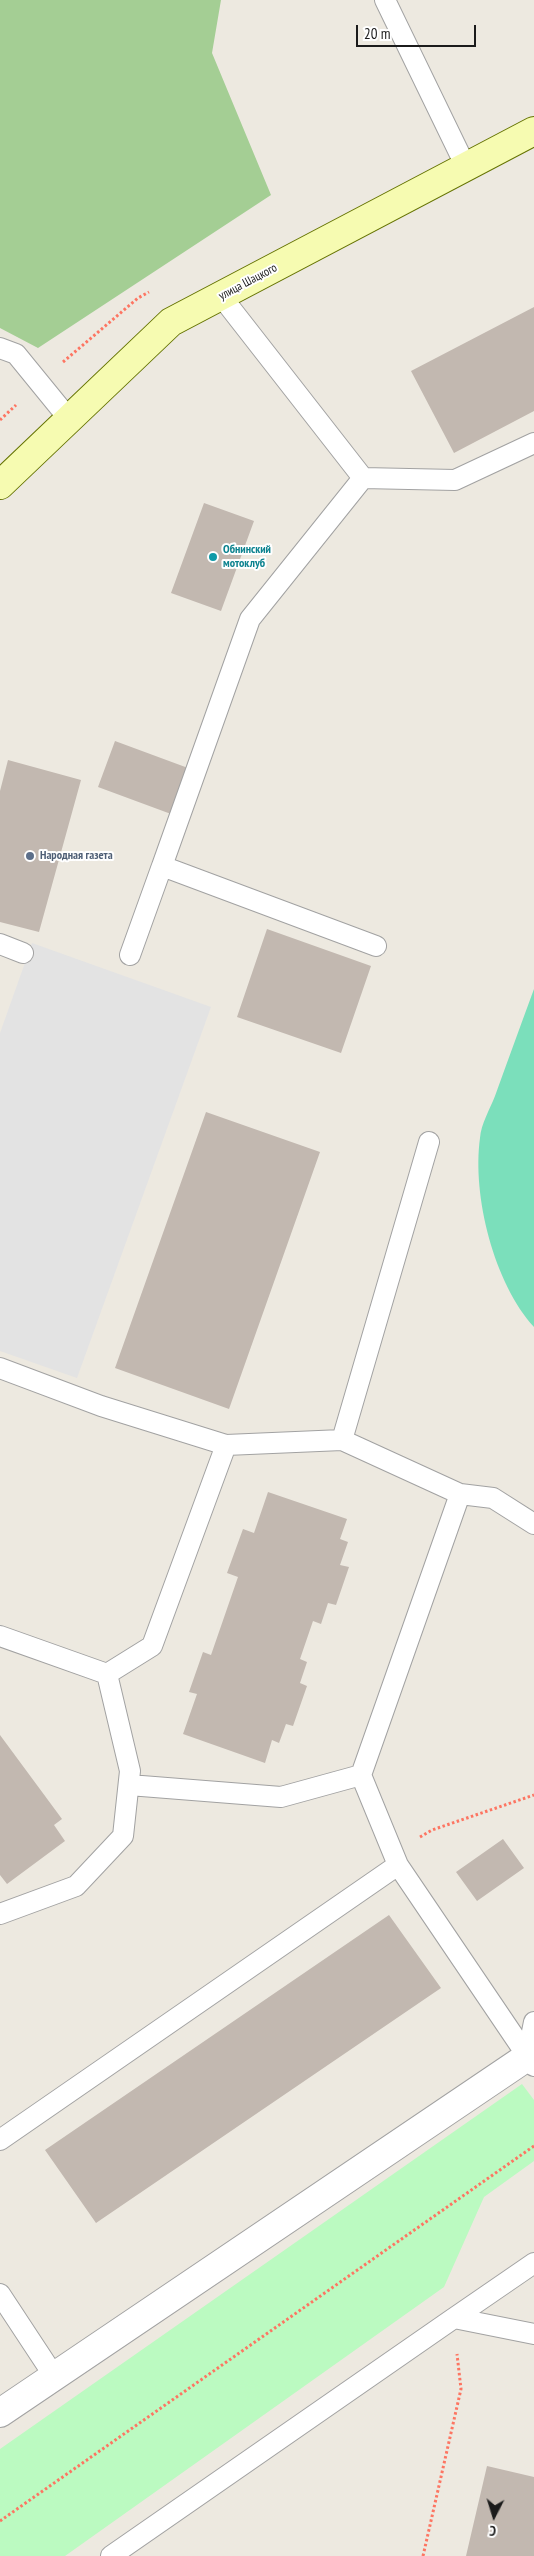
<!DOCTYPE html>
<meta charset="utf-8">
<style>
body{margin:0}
#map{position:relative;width:534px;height:2556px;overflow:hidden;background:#ede9e0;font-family:"PT Sans Narrow",sans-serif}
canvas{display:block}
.north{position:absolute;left:469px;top:2491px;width:50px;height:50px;-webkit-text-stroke:4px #fff;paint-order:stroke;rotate:185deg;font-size:14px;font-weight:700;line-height:20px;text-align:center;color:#1b1b1b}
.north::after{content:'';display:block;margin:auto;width:18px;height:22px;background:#1b1b1b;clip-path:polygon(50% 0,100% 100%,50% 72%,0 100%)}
.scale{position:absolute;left:356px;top:25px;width:120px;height:22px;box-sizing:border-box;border:2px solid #1b1b1b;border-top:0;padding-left:6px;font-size:15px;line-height:18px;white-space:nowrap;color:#1b1b1b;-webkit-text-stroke:4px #fff;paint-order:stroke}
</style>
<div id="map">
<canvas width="534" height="2556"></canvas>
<div class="north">С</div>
<div class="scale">20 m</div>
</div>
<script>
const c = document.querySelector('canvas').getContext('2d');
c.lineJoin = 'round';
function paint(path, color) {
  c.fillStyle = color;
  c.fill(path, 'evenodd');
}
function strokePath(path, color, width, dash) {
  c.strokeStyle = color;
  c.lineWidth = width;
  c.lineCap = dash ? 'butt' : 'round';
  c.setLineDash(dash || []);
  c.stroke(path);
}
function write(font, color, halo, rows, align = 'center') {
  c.font = font + ' "PT Sans Narrow",sans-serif';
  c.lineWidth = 4;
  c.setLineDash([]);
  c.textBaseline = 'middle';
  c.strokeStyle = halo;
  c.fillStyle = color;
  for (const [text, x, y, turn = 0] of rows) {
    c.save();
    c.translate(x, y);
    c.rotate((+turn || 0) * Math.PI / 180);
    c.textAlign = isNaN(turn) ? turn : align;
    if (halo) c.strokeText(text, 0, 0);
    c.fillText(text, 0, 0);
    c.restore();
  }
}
paint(new Path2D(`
 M0 0H221L212 53 271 195 38 348 0 328Z`), '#a4ce94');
paint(new Path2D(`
 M522 2084 534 2100V2161L484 2197 444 2287 65 2556H0V2449Z`), '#bbfac1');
paint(new Path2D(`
 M534 989V1327C494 1283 472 1196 480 1138 481 1124 490 1109 495 1096 508 1060 521 1024 534 989Z`), '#7bdfbb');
paint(new Path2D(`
 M32 943 211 1007 77 1378 0 1351V1033Z`), '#e3e3e3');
paint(new Path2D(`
 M534 307V411L454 453 411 371Z
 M204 503 254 521 221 611 171 593Z
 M115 741 188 768 171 814 98 787Z
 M8 760 81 780 39 932 0 922V791Z
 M267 929 371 966 341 1053 237 1017Z
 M206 1112 320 1152 229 1409 115 1368Z
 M268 1492 347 1519 340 1539 348 1542 340 1565 349 1567 336 1605 328 1603 321 1624 313 1621 300 1659 307 1662 300 1683 307 1686 293 1726 286 1724 279 1743 272 1740 265 1763 183 1734 197 1694 189 1692 203 1652 211 1655 238 1577 227 1573 243 1529 254 1533Z
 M0 1735 62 1819 54 1825 65 1841 7 1884 0 1875Z
 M503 1839 524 1868 477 1901 456 1872Z
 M389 1915 441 1988 96 2223 45 2150Z
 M487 2466 534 2477V2556H466Z`), '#c2b8b0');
const lane = new Path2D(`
 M385 0 466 167
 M221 296 363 478 455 480 534 443
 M0 348 16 354 69 419
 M363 478 250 619 162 866 376 946
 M0 944 23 953
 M130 955 162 866
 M0 1368 101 1406 226 1445 342 1440 460 1494 361 1775 398 1865
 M342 1440 429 1142
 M460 1494 493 1498 534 1524
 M0 1636 107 1674 152 1646 226 1445
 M129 1785 281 1797 361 1775
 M0 1914 76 1886 123 1836 130 1771 107 1674
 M527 2057 534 2022
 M0 2140 398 1865 534 2066
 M0 2294 54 2376
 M454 2318 534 2263
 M111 2556 454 2318 534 2334`);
const street = new Path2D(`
 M0 2413 527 2057`);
const secondary = new Path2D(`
 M0 485 171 322 534 131`);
strokePath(lane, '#a2a2a2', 22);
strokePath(street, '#a2a2a2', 30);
strokePath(secondary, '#657302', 30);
strokePath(new Path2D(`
 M63 362 138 298 149 292
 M0 420 16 405
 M420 1837 432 1830 534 1795
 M0 2521 534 2146
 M423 2556 461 2389 457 2354`), '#fd7562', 3, [2.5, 2.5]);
strokePath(lane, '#fff', 20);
strokePath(street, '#fff', 28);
strokePath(secondary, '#f6fbb1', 28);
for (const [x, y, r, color] of [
 [213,557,5,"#0f9aa8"],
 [30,856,5,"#5c6f8a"]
]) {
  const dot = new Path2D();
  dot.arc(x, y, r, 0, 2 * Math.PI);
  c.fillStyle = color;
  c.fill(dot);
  strokePath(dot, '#fff', 2);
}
write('12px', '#1b1b1b', '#fff', [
 ["улица Шацкого",248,282,-28]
]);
write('bold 12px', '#0d838f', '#fff', [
 ["Обнинский",223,550],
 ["мотоклуб",223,564]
], 'left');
write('bold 12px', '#4e5e75', '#fff', [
 ["Народная газета",40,856]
], 'left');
</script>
